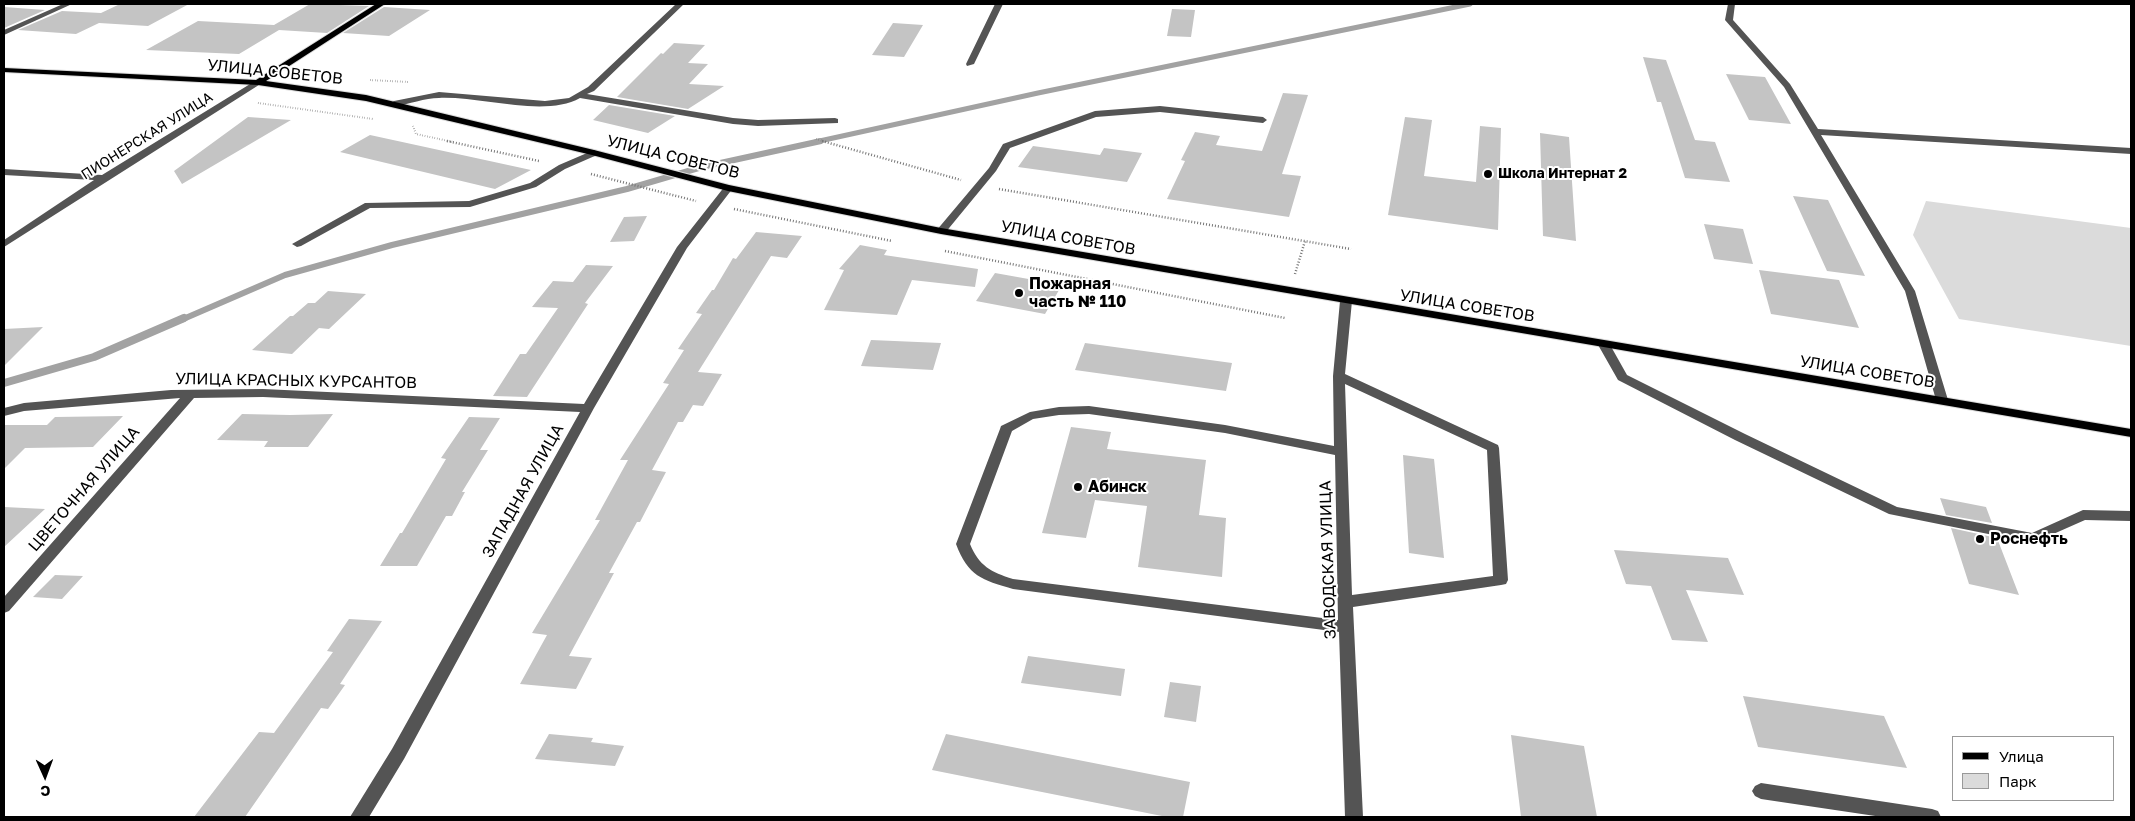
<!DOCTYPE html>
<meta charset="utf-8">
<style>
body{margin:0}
#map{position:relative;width:2135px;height:821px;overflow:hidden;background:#fff;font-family:"Golos Text",sans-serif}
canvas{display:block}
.frame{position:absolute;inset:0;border:5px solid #000;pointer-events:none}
.legend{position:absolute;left:1952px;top:736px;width:162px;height:65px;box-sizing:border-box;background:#fff;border:1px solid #999;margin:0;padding:6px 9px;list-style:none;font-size:15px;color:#000}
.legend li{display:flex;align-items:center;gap:10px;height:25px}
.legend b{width:25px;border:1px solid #999}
.north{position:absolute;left:20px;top:751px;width:50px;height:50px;-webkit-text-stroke:4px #fff;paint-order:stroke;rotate:178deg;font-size:14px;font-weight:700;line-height:20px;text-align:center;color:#000}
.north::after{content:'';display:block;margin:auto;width:18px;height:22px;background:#000;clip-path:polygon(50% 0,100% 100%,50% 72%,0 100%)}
</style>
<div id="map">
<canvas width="2135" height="821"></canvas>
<div class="frame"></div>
<ul class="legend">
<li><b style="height:6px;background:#000"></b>Улица</li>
<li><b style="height:14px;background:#dbdbdb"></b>Парк</li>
</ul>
<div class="north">С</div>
</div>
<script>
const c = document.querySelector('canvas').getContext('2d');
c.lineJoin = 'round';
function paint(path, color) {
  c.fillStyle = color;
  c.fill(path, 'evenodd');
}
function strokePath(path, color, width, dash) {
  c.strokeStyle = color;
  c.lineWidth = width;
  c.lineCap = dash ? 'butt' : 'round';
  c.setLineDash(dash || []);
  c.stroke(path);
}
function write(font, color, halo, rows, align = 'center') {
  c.font = font + ' "Golos Text",sans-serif';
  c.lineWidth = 4;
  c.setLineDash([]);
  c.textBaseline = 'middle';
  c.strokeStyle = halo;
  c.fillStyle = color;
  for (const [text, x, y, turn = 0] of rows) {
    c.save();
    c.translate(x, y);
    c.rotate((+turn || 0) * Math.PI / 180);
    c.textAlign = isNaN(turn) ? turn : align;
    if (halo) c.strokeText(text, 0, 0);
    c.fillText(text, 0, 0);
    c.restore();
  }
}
paint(new Path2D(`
 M1926 201 2131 228V346L1959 319 1913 235Z`), '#dbdbdb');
strokePath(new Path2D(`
 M815 142 1038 93 1470 4`), '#a2a2a2', 5);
strokePath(new Path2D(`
 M181 320 285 275 392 245 627 189 702 167 821 141`), '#a2a2a2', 6);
strokePath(new Path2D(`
 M4 383 94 357 184 318`), '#a2a2a2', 8);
paint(new Path2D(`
 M120 4H189L148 26 99 23 76 34 18 30 62 11 101 13Z
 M310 4 369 6 327 33 279 30 239 54 146 50 198 21 274 25Z
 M4 7 45 10 4 28Z
 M384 7 430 10 389 36 343 33Z
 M1172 9 1195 10 1191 37 1167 36Z
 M893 23 923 25 904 57 872 55Z
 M674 43 705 45 688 63 708 64 689 84 724 86 688 109 617 97 661 53 663 54Z
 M1643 57 1666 60 1695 140 1715 142 1730 182 1685 178 1661 102H1657Z
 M1726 74 1765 77 1791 124 1749 120Z
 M1283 93 1308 95 1282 174 1301 176 1289 217 1167 199 1185 161 1181 160 1195 132 1220 136 1216 145 1262 151Z
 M609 105 675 116 648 133 593 120Z
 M248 117 291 120 182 184 174 171Z
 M1405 117 1432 120 1424 176 1476 182 1480 126 1501 128 1498 230 1388 215Z
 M1540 133 1569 137 1576 241 1543 236Z
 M370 135 531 170 495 189 340 152Z
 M1033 146 1100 155 1104 148 1142 153 1127 182 1018 167Z
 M1793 196 1828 200 1865 276 1827 271Z
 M647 216 634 241 610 242 624 217Z
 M1704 224 1743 229 1753 264 1714 259Z
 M756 232 802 236 787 258 771 256 698 372 722 374 703 406 693 405 683 422H678L652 470 666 472 640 522H637L609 573H614L569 656 592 658 576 689 520 684 547 635 532 633 600 520H595L628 460H620L669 384 663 383 684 350 678 349 702 314 696 313 712 290H714L733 258 736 259Z
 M860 245 887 250 884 255 978 269 975 287 912 280 897 315 824 310 844 270 839 269Z
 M586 265 613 266 585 303 588 304 527 397 493 396 520 354H526L558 308 532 307 553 281 573 282Z
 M1759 270 1839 280 1859 328 1771 314Z
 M995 273 1062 285 1045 314 976 301Z
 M328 291 366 294 329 329 319 328 292 354 252 350 290 316H293L308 303H315Z
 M43 327 4 366V329Z
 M871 340 941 343 933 370 861 366Z
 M1085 343 1232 363 1226 391 1075 370Z
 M242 414 290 415 333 414 308 447H264L268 441 217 440Z
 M123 416 93 447 25 448 4 469V425H47L55 417Z
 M469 417 500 418 480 450H488L462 492H465L452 516H446L417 566H380L400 533H402L446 459 441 458Z
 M1071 427 1111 432 1107 449 1206 460 1199 515 1226 518 1222 577 1138 567 1147 506 1095 500 1086 538 1042 533Z
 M1403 455 1434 459 1444 558 1409 553Z
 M1940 498 1986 507 1992 523 1946 515Z
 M4 507 45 509 4 547Z
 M1951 528 1997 538 2019 595 1969 584Z
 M1614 550 1728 558 1744 595 1686 590 1708 642 1672 640 1651 586 1626 584Z
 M55 575 83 576 62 599 33 597Z
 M349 619 382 621 340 684 345 685 328 709 321 708 245 817H194L259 732 274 733 333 652 327 651Z
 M1028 656 1125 669 1121 696 1021 683Z
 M1170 682 1201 686 1196 722 1164 717Z
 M1743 696 1884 716 1907 768 1758 747Z
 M549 734 593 738 591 742 624 746 615 766 535 759Z
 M946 734 1190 782 1183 817H1167L932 770Z
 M1511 735 1584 746 1597 817H1521Z`), '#c4c4c4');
const major = new Path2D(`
 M376 4H385L266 81 366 95 594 150 729 185 941 228 2131 429V437L941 234 728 191 592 155 366 101 258 85 4 72V68L256 80Z`);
strokePath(major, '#dbdbdb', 2);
strokePath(new Path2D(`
 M370 80 409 82
 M258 103 373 119
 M413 126 416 134 453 142
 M816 139 827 142`), '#767676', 2, [0.5, 2]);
strokePath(new Path2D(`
 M447 141 539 161
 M822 141 961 180
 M591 174 696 201
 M999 189 1351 249
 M734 209 892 241
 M945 251 1285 318
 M1295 274 1305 241`), '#767676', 2.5, [1, 2]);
paint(new Path2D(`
 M63 4H72L4 35V30Z
 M676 4H684L594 91 587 94 733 118 758 120 835 118 838 119V123L758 126 733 124 580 98C545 118 480 96 439 98 425 98 409 104 394 107L390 104 394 101 439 92 545 101 569 98 588 87Z
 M995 4H1003L974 64 967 66 966 64Z
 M1728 4H1735L1733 20 1790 84 1818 129 2131 148V154L1821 135 1915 291 1948 400 1946 403 1942 404 1936 400 1905 291 1784 87 1725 20Z
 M255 81 262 83 4 247V240L94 180 4 175V169L102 175Z
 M1160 106 1263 117 1267 120 1263 123 1160 112 1096 117 1010 148 996 171 945 233H937L936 231 989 168 1003 144 1095 111Z
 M594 150 599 153 597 155 565 169 536 187 470 207 370 208 301 246 297 247 292 244 365 203 469 201 530 183 559 165Z
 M728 185 733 188 687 248 594 408 404 759 369 817H350L392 749 580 412 263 397 194 398 9 611 4 613V597L180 398 24 411 4 416V408L24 403 171 390 263 389 584 404 677 247 725 186Z
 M1346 298 1352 301 1345 374 1498 445 1499 448 1508 580 1506 584 1501 585 1353 607 1363 817H1345L1339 632 1013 589C982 580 968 576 956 544L1000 429 1001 426 1030 412 1059 407 1089 406 1225 425 1334 446 1333 376 1340 301ZM1345 384 1487 450 1493 576 1352 595ZM1089 414 1225 433 1335 455 1338 620 1013 579C991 572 979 566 970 544L1012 431 1033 419 1059 415Z
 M1603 340 1609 343 1627 375 1745 434 1897 507 2032 533 2083 510 2131 511V521L2085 520 2033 543 1889 514 1735 440 1618 380 1597 343Z
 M1761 783 1932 809 1938 811 1941 817H1882L1761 799 1755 796 1752 791 1755 786Z`), '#545454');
paint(major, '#000');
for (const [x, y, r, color] of [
 [1488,174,5,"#000"],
 [1019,293,5,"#000"],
 [1078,487,5,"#000"],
 [1980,539,5,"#000"]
]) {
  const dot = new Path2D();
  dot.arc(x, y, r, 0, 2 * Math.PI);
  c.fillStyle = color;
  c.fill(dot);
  strokePath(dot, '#fff', 2);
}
write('14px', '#000', '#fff', [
 ["ПИОНЕРСКАЯ УЛИЦА",147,136,-32]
]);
write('bold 14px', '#000', '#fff', [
 ["Школа Интернат 2",1498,174]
], 'left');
write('16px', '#000', '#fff', [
 ["УЛИЦА СОВЕТОВ",275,72,6],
 ["УЛИЦА СОВЕТОВ",673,157,14],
 ["УЛИЦА СОВЕТОВ",1068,238,10],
 ["УЛИЦА СОВЕТОВ",1467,306,9],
 ["УЛИЦА СОВЕТОВ",1867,372,9],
 ["УЛИЦА КРАСНЫХ КУРСАНТОВ",296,381,1],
 ["ЦВЕТОЧНАЯ УЛИЦА",84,489,-49],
 ["ЗАПАДНАЯ УЛИЦА",523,491,-61],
 ["ЗАВОДСКАЯ УЛИЦА",1328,560,-92]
]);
write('bold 16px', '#000', '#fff', [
 ["Пожарная",1029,284],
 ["часть № 110",1029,302],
 ["Абинск",1088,487],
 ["Роснефть",1990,539]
], 'left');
</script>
